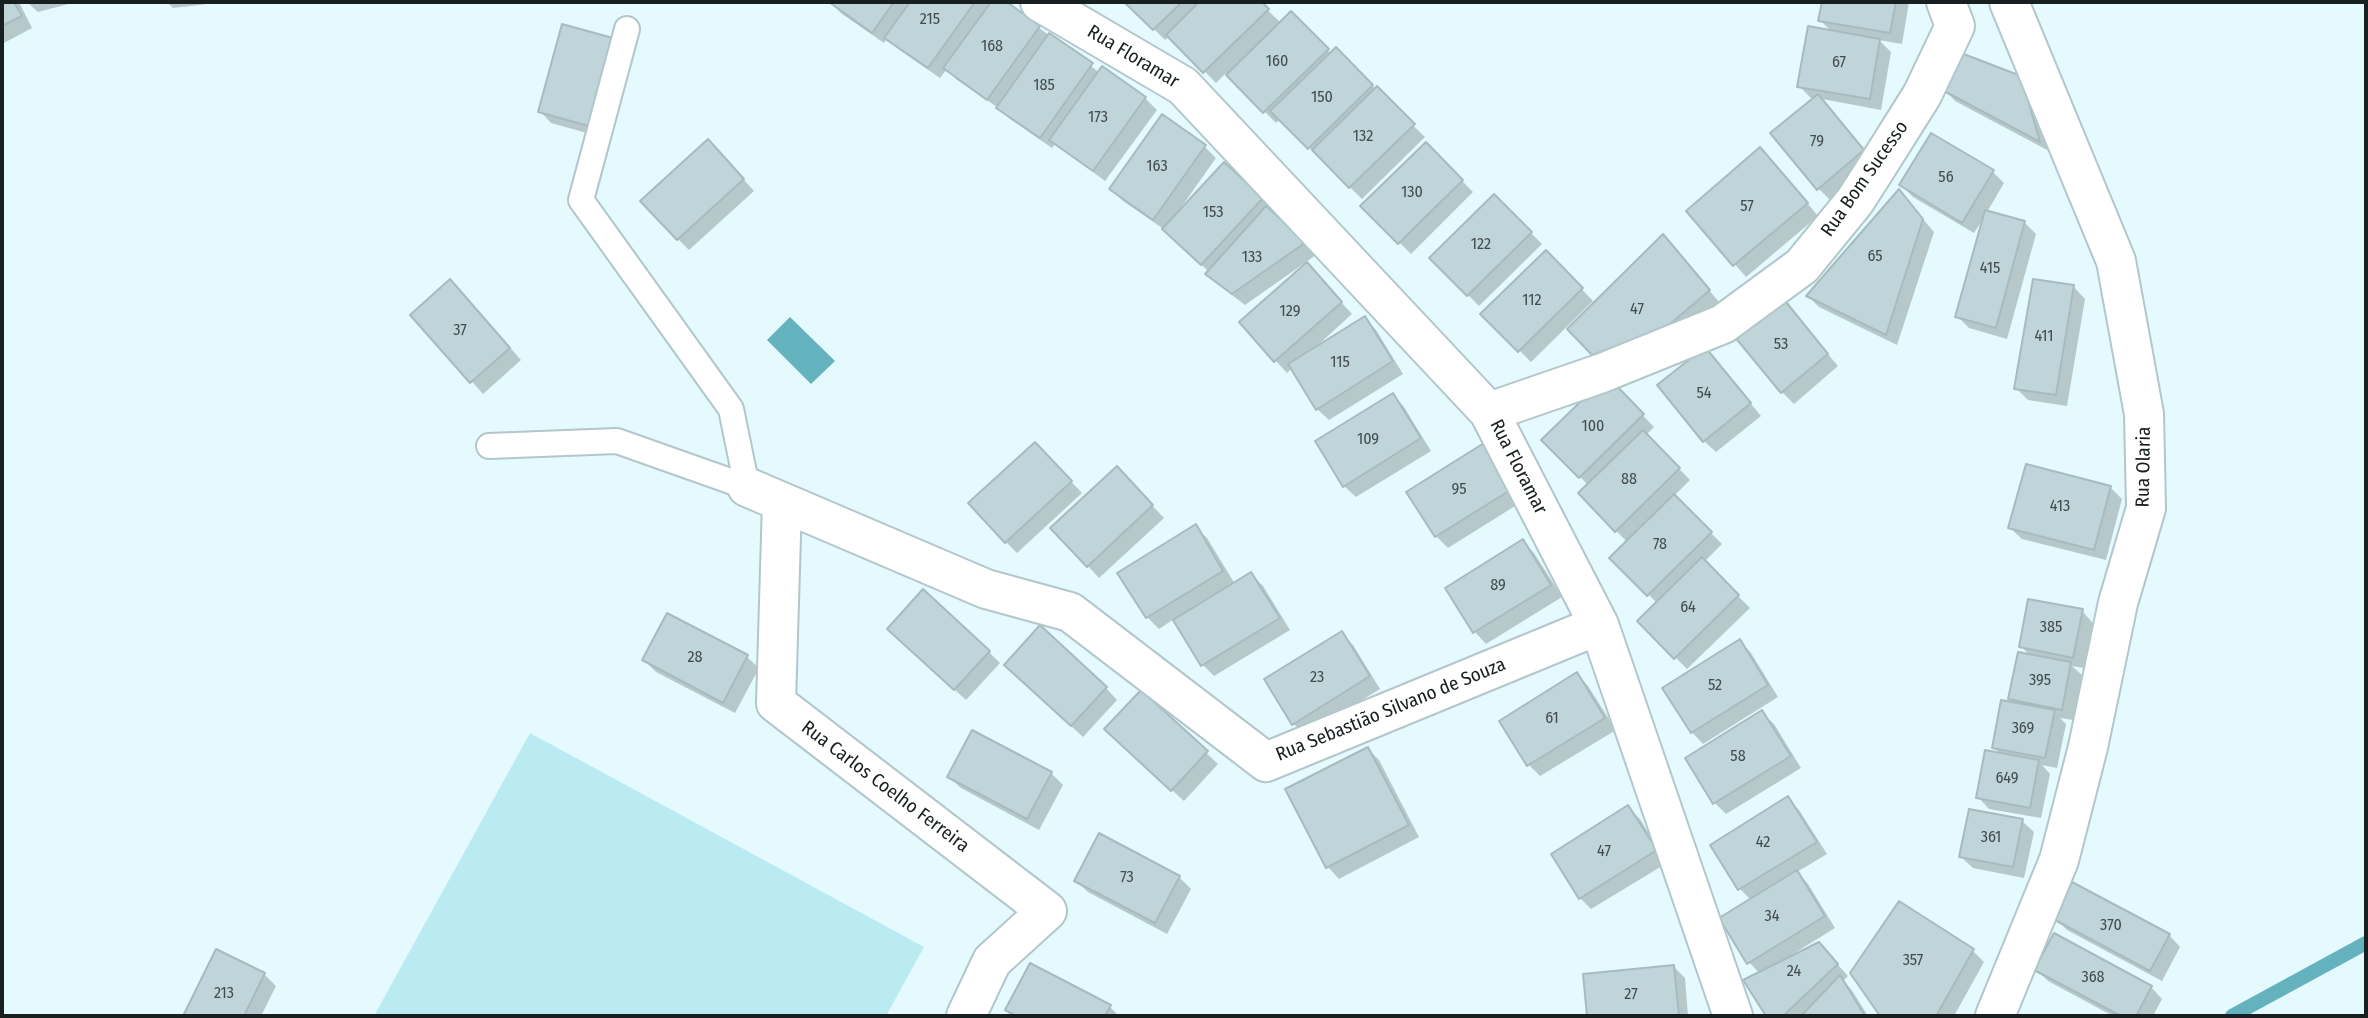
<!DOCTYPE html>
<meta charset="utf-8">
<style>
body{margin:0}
#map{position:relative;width:2368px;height:1018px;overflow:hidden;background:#e5fafe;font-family:"Fira Sans Condensed",sans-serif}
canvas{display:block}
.frame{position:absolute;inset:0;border:4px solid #181f21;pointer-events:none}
</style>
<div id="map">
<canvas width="2368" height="1018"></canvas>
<div class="frame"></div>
</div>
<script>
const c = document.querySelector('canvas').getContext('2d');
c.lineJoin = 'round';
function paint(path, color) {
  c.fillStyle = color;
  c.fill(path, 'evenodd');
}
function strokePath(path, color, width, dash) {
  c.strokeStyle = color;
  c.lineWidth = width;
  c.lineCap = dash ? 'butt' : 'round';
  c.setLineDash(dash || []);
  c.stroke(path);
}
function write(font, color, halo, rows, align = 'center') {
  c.font = font + ' "Fira Sans Condensed",sans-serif';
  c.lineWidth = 7;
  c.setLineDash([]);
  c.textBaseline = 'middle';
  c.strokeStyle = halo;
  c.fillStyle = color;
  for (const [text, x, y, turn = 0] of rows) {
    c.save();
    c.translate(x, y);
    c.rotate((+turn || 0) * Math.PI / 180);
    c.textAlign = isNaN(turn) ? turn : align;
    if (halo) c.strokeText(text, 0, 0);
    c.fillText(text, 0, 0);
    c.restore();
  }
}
paint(new Path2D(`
 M530 733 924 947 886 1016H374Z`), '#baeaf2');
paint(new Path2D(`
 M790 317 835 361 811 384 767 340Z`), '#65b2bf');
paint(new Path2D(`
 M2 2H19L32 28 2 44Z
 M27 2H76L38 12Z
 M167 2H225L173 8Z
 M830 2H987L991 6 993 2H1004L1100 73 1145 98 1157 110 1105 181 1055 144 1052 148 1010 119 1000 109 957 80 947 69 940 78 898 49 887 38 884 43 842 14Z
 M1127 2H1259L1281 23 1291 13 1331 54 1336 50 1425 137 1362 199 1280 119 1276 123 1226 73 1216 83 1170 36 1165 40Z
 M1823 2H1909L1902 44 1879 40 1891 52 1881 110 1822 99 1874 163 1830 200 1818 188 1815 98H1811L1799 86 1832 32 1820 20Z
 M613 40 601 137 551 123 540 111Z
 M1944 89H2032L2049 151 1955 101Z
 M1426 144 1473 192 1411 254 1363 206Z
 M1205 147 1216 158 1180 209 1182 210 1262 199 1273 210 1271 213 1316 255 1245 305 1219 285 1207 274 1209 272 1165 230 1123 201 1111 189Z
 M720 153 754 191 689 250 678 239Z
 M1772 161 1818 216 1746 277 1688 211Z
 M1993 172 2004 183 1987 212 2025 223 2036 234 2007 339 1969 328 1957 316 1983 219 1974 233 1913 197 1901 185Z
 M1899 191 1934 232 1897 345 1819 307 1808 296Z
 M1494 196 1542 244 1479 306 1432 258Z
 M1663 237 1720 303 1674 341 1605 366 1570 329Z
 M1546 252 1593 301 1531 362 1483 314Z
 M1305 263 1352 314 1318 345 1319 347 1365 318 1376 330 1403 374 1329 420 1317 409 1292 368 1287 373 1241 323 1307 265Z
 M2074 287 2085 299 2067 406 2028 400 2016 388Z
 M462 293 521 360 483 394 413 315Z
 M1782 300 1838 366 1794 404 1782 392Z
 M1705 349 1761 416 1716 452 1704 441Z
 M1607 378 1654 427 1646 435 1690 480 1674 496 1722 544 1704 562 1750 608 1687 669 1639 621 1657 603 1612 558 1627 542 1580 493 1588 485 1544 440Z
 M1393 395 1404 407 1431 451 1356 497 1344 486Z
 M1484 445 1523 501 1448 548 1436 536 1409 492Z
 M1047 456 1082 493 1017 553 1006 542Z
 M1128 480 1164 518 1099 578 1088 566Z
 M2110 487 2122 499 2106 560 2022 539 2010 528Z
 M1195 527 1207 538 1235 584 1251 574 1263 586 1290 630 1214 676 1203 665 1174 619 1159 629 1147 617Z
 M1523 542 1534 553 1562 597 1486 644 1475 632 1447 588Z
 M2082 611 2093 623 2084 668 2072 666 2082 675 2073 720 2060 718 2066 724 2057 768 2042 765 2050 774 2041 818 1989 809 1978 797 2001 754 1993 747 2015 704 2010 699 2030 656 2021 646Z
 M1341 633 1353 645 1380 689 1305 735 1293 723Z
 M900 640 989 652 1000 663 966 700Z
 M1740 641 1751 653 1778 697 1703 744 1692 732Z
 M747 657 759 668 735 713 656 672 644 660Z
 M1577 674 1588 686 1616 730 1540 776 1529 765Z
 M1017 676 1106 688 1117 700 1083 737Z
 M1141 692 1218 764 1184 801 1118 741Z
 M1762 713 1774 724 1801 768 1726 814 1715 803Z
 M1368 749 1379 760 1419 837 1339 879 1328 867Z
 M1051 773 1063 785 1039 830 961 788 949 777Z
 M1788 799 1799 810 1827 854 1797 872 1808 884 1835 928 1793 954 1794 956H1830L1848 976 1843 981 1851 989 1868 1016H1768L1746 981 1760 974 1749 962 1751 900 1740 889 1712 845Z
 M1628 807 1640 819 1667 863 1591 909 1580 898Z
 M2022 821 2034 832 2024 878 1973 868 1961 857Z
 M1179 877 1191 889 1167 934 1088 892 1076 881Z
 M2055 918 2169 935 2180 947 2162 981 2067 930Z
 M217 951 264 974 276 986 261 1016H185Z
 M1973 951 1984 962 1954 1016H1882L1852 973Z
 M1673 966 1685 978 1688 1016H1589L1584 976Z
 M2037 970 2151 987 2162 999 2153 1016H2113L2048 981Z
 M1110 1007 1119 1016H1014L1007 1010Z`), '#0003');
strokePath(new Path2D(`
 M2232 1016 2366 943`), '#65b2bf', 14);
const building = new Path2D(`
 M2 2H14L22 16 2 26Z
 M829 2H894L872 33Z
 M910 2H975L928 68 884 38Z
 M991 2H1007L1040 26 987 100 943 68Z
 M1124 2H1182L1153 30Z
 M1199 2H1262L1269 9 1203 73 1166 35Z
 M1822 2H1896L1890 33 1818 21Z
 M1291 11 1329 49 1263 113 1226 75Z
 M562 24 613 38 589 126 538 112Z
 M1808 26 1880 39 1870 99 1797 87Z
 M1049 33 1093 63 1040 138 996 108Z
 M1336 47 1373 85 1308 149 1270 111Z
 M1961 53 2021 76 2040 142 1942 90Z
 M1102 66 1146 97 1093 171 1049 140Z
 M1377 86 1415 124 1349 188 1312 150Z
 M1818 94 1864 150 1817 190 1770 133Z
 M1162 114 1206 145 1153 220 1109 189Z
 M1931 133 1994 170 1962 223 1899 185Z
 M708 139 744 179 677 240 640 201Z
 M1426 142 1463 180 1398 244 1360 206Z
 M1760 147 1808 203 1733 266 1686 211Z
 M1224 162 1263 198 1201 265 1162 229Z
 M1899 189 1923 219 1886 335 1806 296Z
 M1494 194 1532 232 1467 296 1429 258Z
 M1266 206 1306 242 1232 294 1205 274Z
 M1985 210 2025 221 1996 328 1955 317Z
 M1663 234 1710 290 1663 330 1592 355 1567 329Z
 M1546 250 1583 288 1518 352 1480 314Z
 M1307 262 1342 302 1274 362 1239 322Z
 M450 279 510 348 470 383 410 315Z
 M2033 279 2074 285 2056 395 2014 389Z
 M1782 297 1828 354 1781 393 1734 336Z
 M1365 316 1393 361 1316 410 1288 364Z
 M1705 347 1751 403 1703 442 1657 385Z
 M1607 376 1644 414 1579 478 1541 440Z
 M1393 393 1421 438 1343 487 1315 441Z
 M1643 430 1680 468 1615 532 1578 493Z
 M1035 442 1072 481 1005 543 968 503Z
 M1484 443 1512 489 1435 537 1406 492Z
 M2026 464 2111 486 2094 550 2008 528Z
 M1117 466 1153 505 1087 567 1050 528Z
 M1674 494 1712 532 1647 596 1609 558Z
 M1196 524 1223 571 1146 618 1117 573Z
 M1523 539 1551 585 1473 633 1445 588Z
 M1702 557 1739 595 1674 659 1637 621Z
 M1251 572 1280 618 1201 666 1173 620Z
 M923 589 990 651 954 690 887 629Z
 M2028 599 2083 609 2073 658 2019 647Z
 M667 613 748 655 723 703 642 660Z
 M1040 625 1107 687 1071 726 1004 665Z
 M1342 631 1370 676 1292 725 1264 679Z
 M1740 639 1768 685 1691 733 1662 688Z
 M2018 652 2071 662 2062 710 2008 699Z
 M1577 672 1605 718 1527 766 1499 721Z
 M1141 690 1208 751 1171 791 1104 729Z
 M2001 700 2055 710 2045 758 1992 748Z
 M1762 710 1791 756 1713 804 1685 758Z
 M972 730 1052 772 1027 819 947 777Z
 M1368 747 1409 825 1326 868 1285 789Z
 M1985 750 2039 760 2030 808 1976 798Z
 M1788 796 1817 842 1738 890 1710 845Z
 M1628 805 1657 850 1579 899 1551 854Z
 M1969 809 2023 819 2013 867 1959 857Z
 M1099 833 1180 876 1155 923 1074 881Z
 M1797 870 1825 916 1747 964 1719 918Z
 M2072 882 2170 934 2150 971 2053 919Z
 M1899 901 1974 949 1936 1016H1880L1850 973Z
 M2054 933 2152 986 2136 1016H2121L2034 970Z
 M1819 942 1838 964 1783 1016H1766L1743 980Z
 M216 949 265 973 244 1016H183Z
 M1030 963 1111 1005 1105 1016H1016L1005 1010Z
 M1674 965 1679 1016H1587L1583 974Z
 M1840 975 1865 1016H1801Z`);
paint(building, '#c0d5d9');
strokePath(building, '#a7bbbf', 2);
const lane = new Path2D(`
 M627 29 581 200 731 409 747 487
 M489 446 617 441 747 487`);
const street = new Path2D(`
 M1040 2 1183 86 1489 412 1599 625 1733 1016
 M1489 412 1602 373 1723 324 1802 266 1855 201 1873 173 1922 95 1955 26 1946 2
 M747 487 986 589 1070 612 1266 762 1599 625
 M782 502 776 703 1047 911 992 961 966 1016
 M1995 1016 2059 860 2088 747 2118 603 2146 508 2144 414 2116 261 2009 2`);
strokePath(lane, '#b2c7cb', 28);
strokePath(street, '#b2c7cb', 42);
strokePath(lane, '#fff', 24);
strokePath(street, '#fff', 38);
write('16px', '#424c4f', null, [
 ["215",930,20],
 ["168",992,47],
 ["160",1277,62],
 ["67",1839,63],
 ["185",1044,86],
 ["150",1322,98],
 ["173",1098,118],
 ["132",1363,137],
 ["79",1817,142],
 ["163",1157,167],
 ["56",1946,178],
 ["130",1412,193],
 ["57",1747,207],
 ["153",1213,213],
 ["122",1481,245],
 ["65",1875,257],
 ["133",1252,258],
 ["415",1990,269],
 ["112",1532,301],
 ["47",1637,310],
 ["129",1290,312],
 ["37",460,331],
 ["411",2044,337],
 ["53",1781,345],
 ["115",1340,363],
 ["54",1704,394],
 ["100",1593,427],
 ["109",1368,440],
 ["88",1629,480],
 ["95",1459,490],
 ["413",2060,507],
 ["78",1660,545],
 ["89",1498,586],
 ["64",1688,608],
 ["385",2051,628],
 ["28",695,658],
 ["23",1317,678],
 ["395",2040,681],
 ["52",1715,686],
 ["61",1552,719],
 ["369",2023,729],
 ["58",1738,757],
 ["649",2007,779],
 ["361",1991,838],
 ["42",1763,843],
 ["47",1604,852],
 ["73",1127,878],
 ["34",1772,917],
 ["370",2111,926],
 ["357",1913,961],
 ["24",1794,972],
 ["368",2093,978],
 ["213",224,994],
 ["27",1631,995]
]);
write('19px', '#181f21', '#fff', [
 ["Rua Floramar",1133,57,31],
 ["Rua Bom Sucesso",1865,179,-55],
 ["Rua Floramar",1518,467,63],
 ["Rua Olaria",2144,467,-89],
 ["Rua Sebastião Silvano de Souza",1391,710,-22],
 ["Rua Carlos Coelho Ferreira",885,787,37]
]);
</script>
